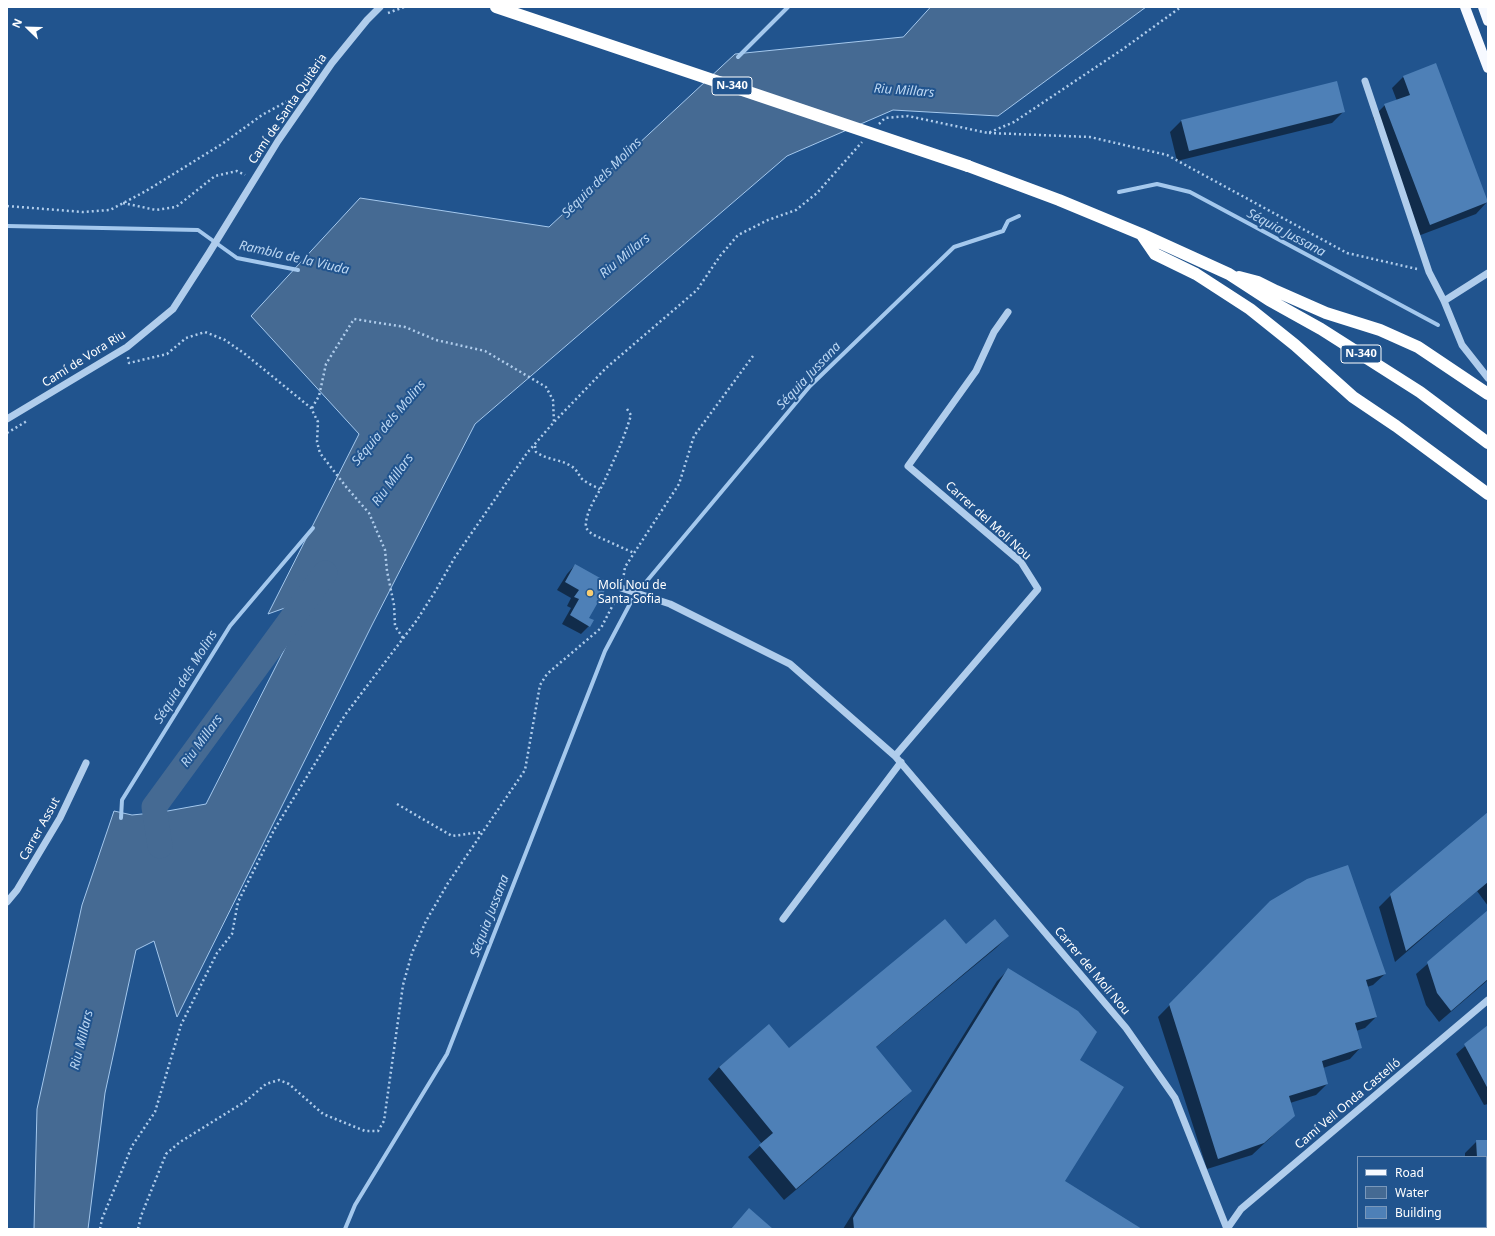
<!DOCTYPE html>
<meta charset="utf-8">
<style>
body{margin:0}
#map{position:relative;width:1495px;height:1236px;overflow:hidden;background:#21548e;font-family:"Noto Sans",sans-serif}
canvas{display:block}
.frame{position:absolute;inset:0;border:8px solid #fff;pointer-events:none}
.legend{position:absolute;left:1357px;top:1156px;width:130px;height:72px;box-sizing:border-box;background:#21548e;border:1px solid #7a98bb;margin:0;padding:5px 7px;list-style:none;font-size:12px;color:#fff}
.legend li{display:flex;align-items:center;gap:8px;height:20px}
.legend b{width:20px;border:1px solid #7a98bb}
.north{position:absolute;left:8px;top:8px;width:40px;height:40px;-webkit-text-stroke:3px #21548e;paint-order:stroke;rotate:293deg;font-size:11px;font-weight:700;line-height:16px;text-align:center;color:#fff}
.north::after{content:'';display:block;margin:auto;width:14px;height:18px;background:#fff;clip-path:polygon(50% 0,100% 100%,50% 72%,0 100%)}
</style>
<div id="map">
<canvas width="1495" height="1236"></canvas>
<div class="frame"></div>
<ul class="legend">
<li><b style="height:5px;background:#f6f9ff"></b>Road</li>
<li><b style="height:11px;background:#456a93"></b>Water</li>
<li><b style="height:11px;background:#4e80b7"></b>Building</li>
</ul>
<div class="north">N</div>
</div>
<script>
const c = document.querySelector('canvas').getContext('2d');
c.lineJoin = 'round';
function paint(path, color) {
  c.fillStyle = color;
  c.fill(path, 'evenodd');
}
function strokePath(path, color, width, dash) {
  c.strokeStyle = color;
  c.lineWidth = width;
  c.lineCap = dash ? 'butt' : 'round';
  c.setLineDash(dash || []);
  c.stroke(path);
}
function write(font, color, halo, rows, align = 'center') {
  c.font = font + ' "Noto Sans",sans-serif';
  c.lineWidth = 4;
  c.setLineDash([]);
  c.textBaseline = 'middle';
  c.strokeStyle = halo;
  c.fillStyle = color;
  for (const [text, x, y, turn = 0] of rows) {
    c.save();
    c.translate(x, y);
    c.rotate((+turn || 0) * Math.PI / 180);
    c.textAlign = isNaN(turn) ? turn : align;
    if (halo) c.strokeText(text, 0, 0);
    c.fillText(text, 0, 0);
    c.restore();
  }
}
const water = new Path2D(`
 M931 7H1146L998 116 893 110 787 156 475 424 372 625 177 1017 154 941 136 950 105 1093 88 1229H34L37 1109 82 905 114 811 132 815 162 812 206 804 310 599 268 614 359 434 251 316 360 198 549 227 735 54 903 37Z`);
paint(water, '#456a93');
strokePath(water, '#a4c8ed', 1);
paint(new Path2D(`
 M1403 77 1487 202 1476 214 1418 236 1373 117 1385 105 1397 101 1392 88Z
 M1344 111 1332 123 1177 161 1170 132 1181 121Z
 M575 565 589 626 581 634 562 624 571 608 567 606 571 598 557 590 567 574Z
 M1488 813V906L1477 891 1395 962 1379 907 1391 895Z
 M1271 902 1385 974 1373 985 1367 987 1376 1017 1365 1028 1356 1031 1361 1047 1350 1059 1323 1068 1327 1084 1316 1095 1290 1103 1282 1127 1252 1155 1207 1169 1158 1017Z
 M1488 911V980L1439 1022 1426 1005 1416 974Z
 M1008 936 996 948 875 1048 911 1091 900 1102 784 1200 748 1157 762 1144 708 1079 719 1067 769 1026 789 1050 965 945Z
 M1008 970 1078 1061 1064 1182 1140 1229H843L997 981Z
 M1488 1026V1104L1484 1105 1456 1054Z
 M1477 1141H1488V1229H1469V1227H1486V1157H1465V1153Z`), '#0007');
strokePath(new Path2D(`
 M738 57 788 7
 M1119 192 1157 184 1190 192 1438 325
 M7 226 198 230 237 258 298 270
 M641 588 810 386 954 247 1003 231 1008 221 1019 216
 M121 818 122 800 230 626 313 528
 M345 1229 355 1205 447 1054 605 651 632 600`), '#a4c8ed', 4);
strokePath(new Path2D(`
 M160 846 154 807 325 573`), '#456a93', 25);
paint(new Path2D(`
 M1436 63 1488 202 1430 225 1384 104 1410 95 1403 76Z
 M1337 81 1345 112 1189 151 1181 120Z
 M575 564 609 583 589 618 594 620 590 627 570 615 579 599 574 597 579 590 565 582Z
 M1488 812V882L1406 951 1390 894Z
 M1348 865 1386 974 1366 980 1377 1017 1355 1023 1362 1048 1322 1061 1328 1084 1289 1096 1295 1116 1264 1143 1218 1159 1169 1004 1270 901 1307 879Z
 M1488 910V979L1451 1011 1437 993 1427 962Z
 M945 919 966 944 995 919 1009 936 876 1047 912 1091 796 1189 759 1145 773 1133 719 1067 769 1024 789 1048Z
 M1008 968 1078 1011 1097 1032 1080 1060 1124 1087 1065 1181 1142 1229H854L853 1218Z
 M1488 1025V1089L1464 1044Z
 M1476 1140H1488V1229H1481V1227H1486V1157H1477Z
 M749 1208 773 1229H731Z`), '#4e80b7');
strokePath(new Path2D(`
 M388 13 404 7
 M879 124 885 118 908 116 988 133 1014 122 1123 49 1181 7
 M989 133 1090 137 1167 155 1347 253 1417 269
 M123 203 156 210 176 207 215 176 237 171 245 175
 M7 206 83 212 110 210 146 191 222 144 262 115 295 97
 M128 357 129 363 167 354 186 338 205 332 225 340 245 354 311 408 318 422 317 442 320 453 347 488 369 513 385 550 387 571 394 605 395 626 403 638
 M312 408 319 396 326 364 354 319 405 327 436 340 485 351 546 387 553 400 554 422
 M627 409 631 415C624 439 613 462 603 484 597 496 587 510 586 523 585 529 589 532 594 535L634 553
 M7 433 27 421
 M535 446 536 452C547 460 560 459 571 466 576 469 578 473 581 478 586 483 594 486 600 489
 M623 580 625 567 679 484 694 436 753 356
 M397 804 452 836 482 832
 M100 1229 102 1219 132 1146 155 1112 181 1025 217 953 232 934 238 902 274 830 345 715 417 620 436 590 455 557 527 453 554 422 606 368 697 290 720 256 738 235 768 220 796 210 817 193 862 142
 M138 1229 141 1216 166 1154 180 1142 246 1101 266 1084 279 1080 289 1084 323 1114 365 1131H378L384 1121 403 985 412 953 426 921 448 883 525 770 540 685 547 674 601 628 617 597`), '#b0cdec', 2.5, [2, 3]);
strokePath(new Path2D(`
 M1365 81 1429 272 1444 301
 M1488 273 1444 301 1462 345 1488 378
 M7 419 127 347 173 309 209 253 278 141 332 63 367 20 380 7
 M621 588 670 604 790 664 895 756 1126 1028 1175 1098 1227 1229
 M895 756 1038 589 1021 562 908 466 976 371 994 332 1008 312
 M7 902 17 890 60 818 86 763
 M783 919 901 762
 M1227 1229 1241 1209 1488 1000`), '#b0cdec', 7);
strokePath(new Path2D(`
 M1465 7 1488 68
 M1483 7 1488 21`), '#f6f9ff', 10);
strokePath(new Path2D(`
 M968 166 1059 200 1141 234 1229 274 1269 300 1321 329 1420 392 1488 443
 M1142 235 1155 254 1196 274 1250 309 1295 345 1353 397 1396 426 1488 494
 M1239 277 1258 282 1276 291 1326 313 1380 330 1418 347 1488 394`), '#fff', 12);
strokePath(new Path2D(`
 M496 7 968 166`), '#fff', 12);
for (const [x, y, r, color] of [
 [590,593,4,"#f9ce72"]
]) {
  const dot = new Path2D();
  dot.arc(x, y, r, 0, 2 * Math.PI);
  c.fillStyle = color;
  c.fill(dot);
  strokePath(dot, '#21548e', 1.5);
}
for (const [x, y, w] of [
 [732,86,40],
 [1361,354,40]
]) {
  const box = new Path2D();
  box.roundRect(x - w / 2, y - 9, w, 18, 3);
  c.fillStyle = '#21548e';
  c.fill(box);
  strokePath(box, '#fff', 1);
}
write('bold 11px', '#fff', null, [
 ["N-340",732,86],
 ["N-340",1361,354]
]);
write('12px', '#fff', '#21548e', [
 ["Camí de Santa Quitèria",288,109,-56],
 ["Camí de Vora Riu",84,359,-32],
 ["Carrer del Molí Nou",988,521,42],
 ["Carrer Assut",40,829,-61],
 ["Carrer del Molí Nou",1092,971,50],
 ["Camí Vell Onda Castelló",1348,1104,-40]
]);
write('12px', '#fff', '#21548e', [
 ["Molí Nou de",598,586],
 ["Santa Sofia",598,600]
], 'left');
write('italic 13px', '#bcd7f3', '#21548e', [
 ["Riu Millars",904,91,4],
 ["Séquia dels Molins",602,178,-45],
 ["Séquia Jussana",1286,233,28],
 ["Riu Millars",625,256,-40],
 ["Rambla de la Viuda",294,258,13],
 ["Séquia Jussana",809,376,-47],
 ["Séquia dels Molins",389,423,-50],
 ["Riu Millars",393,480,-54],
 ["Séquia dels Molins",186,677,-58],
 ["Riu Millars",202,741,-54],
 ["Séquia Jussana",490,916,-69],
 ["Riu Millars",82,1040,-76]
]);
</script>
